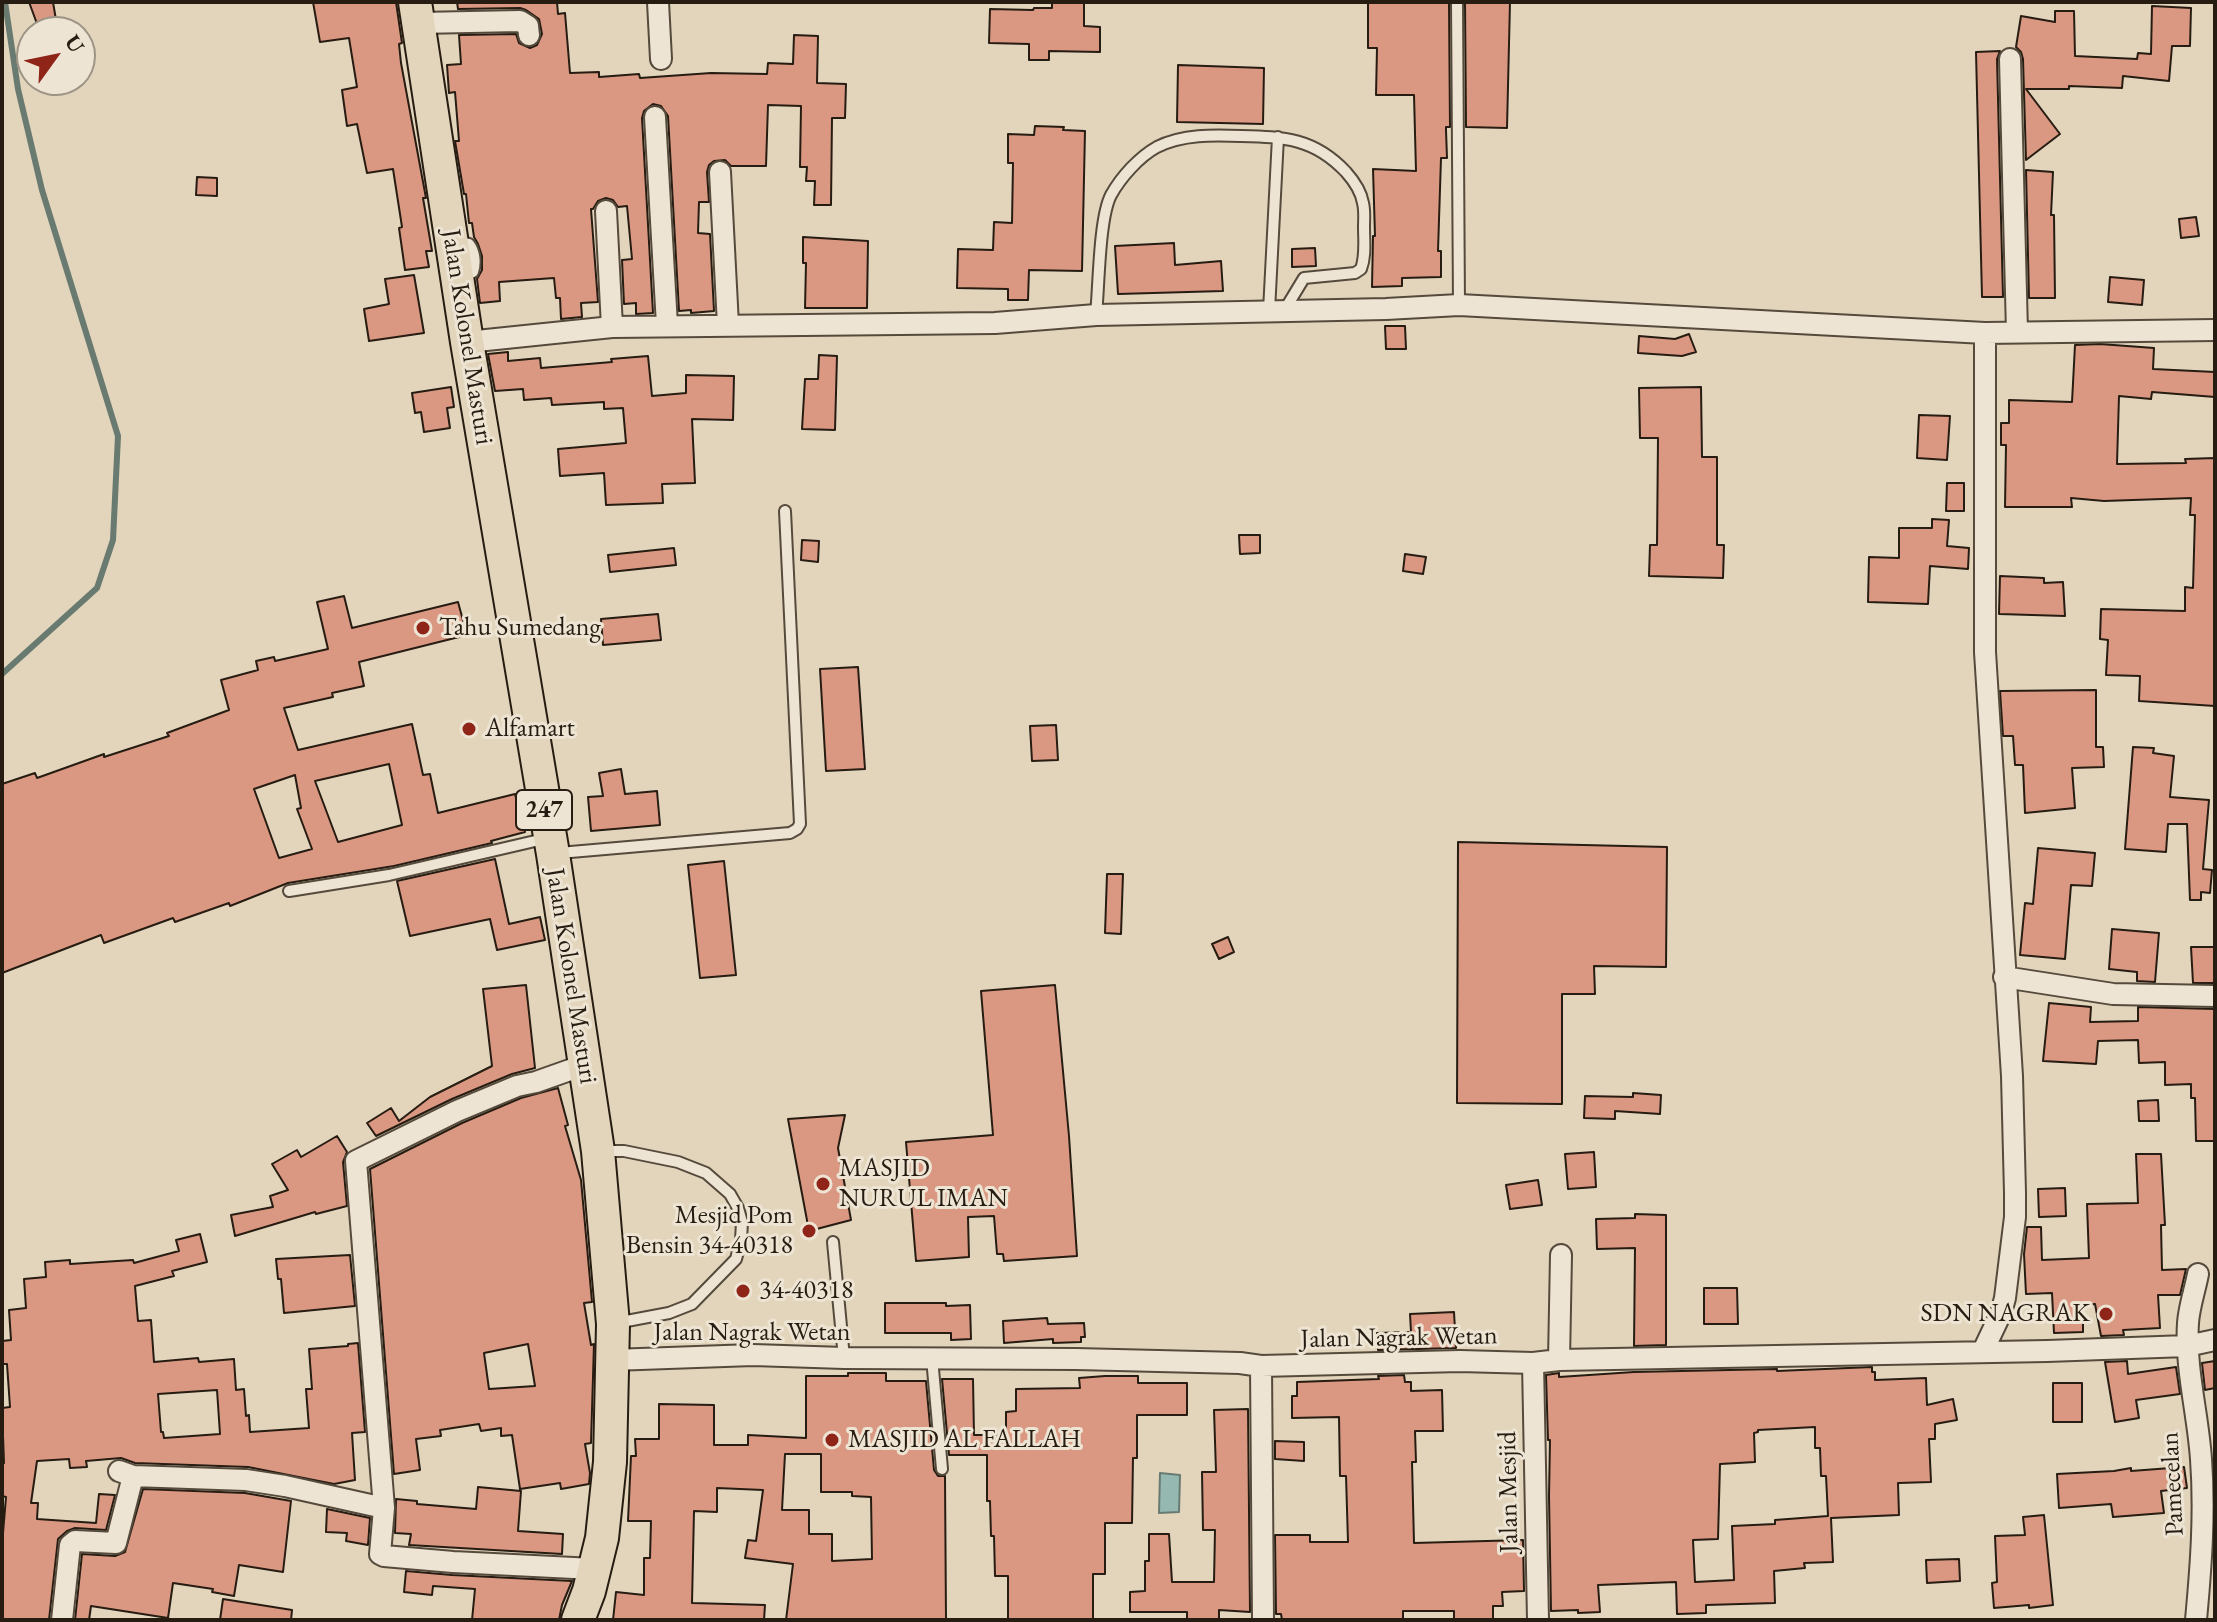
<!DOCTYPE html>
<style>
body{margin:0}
#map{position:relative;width:2217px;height:1622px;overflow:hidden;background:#e3d5bc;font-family:"EB Garamond",serif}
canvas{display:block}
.frame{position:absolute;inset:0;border:4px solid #261c11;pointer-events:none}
.north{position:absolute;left:16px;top:16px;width:80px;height:80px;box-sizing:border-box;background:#ede4d3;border:2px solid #9d9485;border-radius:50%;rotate:57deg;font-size:22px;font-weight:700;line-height:32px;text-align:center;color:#261c11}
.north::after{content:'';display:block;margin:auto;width:28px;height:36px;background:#8f2418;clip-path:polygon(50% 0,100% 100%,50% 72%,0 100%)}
</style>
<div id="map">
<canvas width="2217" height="1622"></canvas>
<div class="frame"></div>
<div class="north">U</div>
</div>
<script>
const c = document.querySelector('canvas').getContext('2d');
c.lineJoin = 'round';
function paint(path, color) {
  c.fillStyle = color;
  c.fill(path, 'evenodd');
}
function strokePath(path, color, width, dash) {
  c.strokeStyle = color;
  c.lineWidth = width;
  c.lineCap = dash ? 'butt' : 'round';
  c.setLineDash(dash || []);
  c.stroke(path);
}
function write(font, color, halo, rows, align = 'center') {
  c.font = font + ' "EB Garamond",serif';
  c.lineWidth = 6;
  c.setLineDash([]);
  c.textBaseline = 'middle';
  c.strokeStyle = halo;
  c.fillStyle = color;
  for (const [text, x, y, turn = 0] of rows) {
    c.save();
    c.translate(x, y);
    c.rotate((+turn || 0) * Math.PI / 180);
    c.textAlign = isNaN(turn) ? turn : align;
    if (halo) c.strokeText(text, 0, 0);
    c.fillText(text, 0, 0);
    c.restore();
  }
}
const water = new Path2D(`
 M1160 1473 1180 1475 1179 1512 1159 1513Z`);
paint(water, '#95b9b1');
strokePath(water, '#697a71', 2);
strokePath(new Path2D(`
 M2 674 97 588 113 540 118 436 42 190 18 89 5 2`), '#697a71', 6);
const building = new Path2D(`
 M29 2H53L58 32H40Z
 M313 2H396L402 43 399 44 401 63 426 198H423L432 251H426L429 267 405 270 399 228 402 227 393 169 367 173 357 124 347 126 342 90 357 87 349 38 320 42Z
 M457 2H557L558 14 565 13 570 73 599 72V77L639 74 640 78 711 73 767 74 768 63 793 64 794 35 818 36 817 83 846 84 845 118H832L831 205H814L815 181H806L807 167H800L801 106 768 105 766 166H731L725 160 714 161 709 165 707 172 709 202H699L698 233 710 234 714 311 691 313V310L679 311 668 116 661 106 653 104 644 111 642 118 653 313 636 314V303L624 304 622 260 632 259 627 206 618 207 613 200 606 198 598 201 593 209H591L598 302 581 303 582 317 561 319 560 298H556L554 278 499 282 500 301 480 303 477 279 482 270V256L478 244 474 237 472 223H469L466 194H464L455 141H459L455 92 449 93 447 65 461 64 459 35 516 34 519 43 530 48 537 45 542 34 539 19 526 10 520 8 458 9Z
 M1052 2H1084V26L1100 27V52L1049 51V60H1029V44L989 43 990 9 1033 10 1034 8H1052Z
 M1368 2H1449L1450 127H1446V130L1447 158H1441L1438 251H1441V277L1402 278V286L1372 287 1373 236H1375L1373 169 1416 171 1414 95H1376L1377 48H1368Z
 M1465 2H1510L1507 128 1466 127Z
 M2152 6 2191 8 2190 46H2172L2169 81 2123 76 2122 88 2069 86V89H2026L2060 134 2026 160 2023 59 2021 52 2016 47 2021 16 2055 22V11H2074L2075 56 2137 59 2138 53 2151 54Z
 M2000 51 1997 59 2003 297H1982L1976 52Z
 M1178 65 1264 68 1263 124 1177 122Z
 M1035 126 1064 127 1063 130 1085 131 1082 271 1029 270 1028 300H1008V289L957 288 958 249 993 250 994 222 1012 223 1013 163H1008V134L1034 135Z
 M2026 170 2053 172 2051 215H2054L2055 298H2029Z
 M197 177 217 178V196L196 195Z
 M2196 217 2199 236 2181 238 2179 219Z
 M803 237 868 241 867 308H805L806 263H803Z
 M1174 243 1175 265 1221 261 1223 291 1118 294 1115 246Z
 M1315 248 1316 266 1292 267V249Z
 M414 275 424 333 369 341 364 309 389 304 385 279Z
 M2110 277 2144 280 2142 305 2108 302Z
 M1385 326H1405L1406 349H1386Z
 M1689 334 1696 352 1682 356 1638 353 1639 336 1675 339Z
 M2100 344 2154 348 2153 369 2215 372V397L2152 392 2151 399 2119 396 2117 464 2186 463 2185 459 2215 458V706L2139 701 2140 676 2106 675 2108 640 2100 639 2101 609 2185 611V587L2193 588 2195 515H2190L2191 498 2104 501 2071 498 2072 507H2005L2006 445H2001V423H2009V400L2072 402 2075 345Z
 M508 352V361L540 358 541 368 612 362 611 359 648 356 652 396 686 393V375L734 376 733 420 692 419 695 483 662 484 663 503 606 505 604 473 560 476 558 449 626 443 623 408 604 409V402L552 405 551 398 524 400 523 389 495 391 488 354Z
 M819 355 837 356 835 430 802 429 805 379H818Z
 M451 387 454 407 447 408 450 428 424 432 421 412 415 413 412 393Z
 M1701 387 1702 457H1717V545H1724L1723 578 1649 576 1650 545H1657L1658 438H1640L1639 388Z
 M1919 415 1950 416 1947 460 1917 458Z
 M1947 483H1964V511H1946Z
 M1932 519 1949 520 1947 546 1969 548 1968 569 1930 566 1928 604 1868 602 1869 557 1899 558V528H1932Z
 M1239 535H1260V553L1240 554Z
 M802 540 819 541 818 562 801 560Z
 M674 548 676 565 610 572 608 555Z
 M1405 554 1426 557 1423 574 1403 571Z
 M2000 576 2044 578V583L2063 582 2065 616 1999 614Z
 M344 596 352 628 458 602 467 635 359 662 364 686 332 693 333 697 284 708 298 750 412 724 423 775 430 774 438 813 515 794 525 832 491 841 492 843 394 866 288 883 230 906 229 903 175 922 173 918 104 943 101 935 2 973V784L35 773 37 778 104 754V757L169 736 167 733 229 710 221 680 258 670 256 661 274 657 275 661 328 649 317 602ZM389 764 402 825 338 842 315 781ZM295 775 301 808 297 809 312 849 279 858 254 789Z
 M658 614 661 640 603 645 601 619Z
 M858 667 865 769 826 771 820 669Z
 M2096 690V747H2103L2104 767 2072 768 2075 808 2025 813 2023 765H2015L2013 736H2003L2000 691Z
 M1056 725 1058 760 1032 761 1030 726Z
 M2133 747 2154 748 2153 753 2174 756 2170 797 2209 800 2203 869 2212 870 2210 893 2201 892V900H2190L2187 824H2168L2166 852 2125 849Z
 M621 769 625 794 657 791 660 825 591 831 588 797 603 796 599 773Z
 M1458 842 1667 847 1666 967 1594 966 1595 994H1562V1104L1457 1103Z
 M2038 848 2095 853 2092 886 2071 885 2065 959 2020 955 2025 903 2033 904Z
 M495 859 509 924 540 917 545 940 497 950 490 919 410 936 397 881Z
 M724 861 736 975 700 978 688 865Z
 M1107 874H1123L1121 934 1105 933Z
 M2112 929 2159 933 2155 982 2137 981V972L2109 969Z
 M1228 937 1234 952 1219 959 1212 944Z
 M2191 947H2215V983H2193Z
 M526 985 535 1068 512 1074 452 1099 376 1136 367 1123 391 1108 399 1121 430 1097 492 1066 483 989Z
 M1055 985 1069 1136 1077 1256 1004 1261 1003 1254H997L994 1216 968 1217 969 1257 916 1261 906 1142 993 1135 981 991Z
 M2049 1003 2091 1007 2090 1022 2138 1021V1007L2215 1009V1141H2196L2195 1098H2191V1084L2165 1085V1062L2139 1063 2138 1040 2098 1041 2096 1064 2043 1061Z
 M558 1088 568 1125 565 1126 581 1180 592 1302 584 1303 591 1345 594 1344 591 1443 585 1444 590 1473 589 1484 561 1489 560 1483 520 1489 512 1435 501 1436V1428L481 1431 479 1424 440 1430 441 1436 416 1439 420 1470 394 1474 370 1169 462 1123 521 1098ZM528 1344 535 1386 489 1389 484 1353Z
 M1633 1093 1661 1095 1660 1114 1615 1111V1119L1584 1118 1585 1096 1633 1097Z
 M2158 1100 2159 1121H2139L2138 1101Z
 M845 1115 838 1148 851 1220 809 1231 788 1119Z
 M337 1136 347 1152 343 1162 347 1206 316 1214 315 1212 235 1236 231 1215 273 1207 270 1196 288 1190 272 1164 297 1150 301 1157Z
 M1594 1152 1596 1187 1568 1189 1565 1154Z
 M2136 1154H2161L2165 1225H2161L2162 1270 2186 1269 2180 1295H2158L2160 1328 2123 1330 2124 1335 2101 1336 2095 1304 2083 1305V1332L2054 1333 2052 1293 2026 1294 2024 1254 2027 1227H2041L2042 1260 2089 1258 2087 1204 2138 1203Z
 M1538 1180 1542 1205 1510 1209 1506 1185Z
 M2065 1188 2066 1216 2039 1217 2038 1189Z
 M1635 1214 1666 1215V1345L1634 1346 1635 1248 1597 1249 1596 1219 1635 1218Z
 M200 1234 207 1262 172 1271 174 1276 135 1286 138 1321 151 1320 154 1362 198 1358 199 1362 234 1359 236 1390 244 1389 246 1416 249 1415 250 1432 309 1428 306 1389H312L309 1349 348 1346V1344L358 1343 365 1432 352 1433 355 1480 334 1484 248 1467 135 1463 121 1458 86 1461 87 1467 70 1468 69 1459 37 1461 31 1503H38L37 1519 96 1523 99 1494 115 1495 106 1530 75 1528 67 1531 58 1539 49 1620H2V1545L6 1497 2 1496V1462L4 1463 2 1408 10 1407 7 1364H2V1341L11 1340 9 1310 26 1308 24 1279 46 1277 45 1262 70 1260V1264L133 1260 134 1263 179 1251 176 1240ZM217 1390 220 1434 164 1438 163 1432H161L158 1394Z
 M350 1255 355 1306 284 1313 281 1279H278L276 1259Z
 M1704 1288H1737L1738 1324H1704Z
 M885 1303H946V1306L970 1305 971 1339 951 1340V1333H885Z
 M1454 1312 1456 1348 1378 1350 1377 1333 1411 1332 1410 1314Z
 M1047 1318 1048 1324 1084 1323 1085 1337H1081V1342L1053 1343V1339L1004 1343 1003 1321Z
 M2127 1361 2128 1374 2176 1367 2180 1394 2136 1400 2139 1418 2115 1422 2105 1362Z
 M2215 1361V1388L2205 1390 2202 1363Z
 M1872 1367V1372H1875V1380L1926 1378 1927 1405 1953 1399 1957 1420 1935 1424V1439H1929L1931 1482 1898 1483 1899 1515 1831 1518 1833 1562 1804 1563 1805 1568 1774 1571 1775 1603 1706 1605V1613L1677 1614 1676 1582 1598 1585 1600 1612 1578 1613V1610L1551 1611 1549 1496 1550 1440H1548L1546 1375 1559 1373V1377L1634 1372 1777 1369V1371ZM1815 1427V1448H1820L1821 1476H1826L1828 1516 1775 1520V1524L1732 1526 1734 1580 1695 1582 1693 1540 1718 1539 1720 1464 1755 1462 1754 1433 1758 1432V1430Z
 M848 1373H886V1381H926L934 1470 938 1476H945L946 1620H786L793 1564 745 1558 748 1540 756 1541 763 1490 717 1488V1512L694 1511 692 1603 765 1605 764 1620H613L616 1592 644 1595V1558H650L651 1521H628L631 1456H636L635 1439H659V1404L714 1405V1445H748V1435L806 1438V1376H848ZM785 1454H821V1492H852V1496L871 1497 872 1559 832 1561V1534H809V1510H782Z
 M1404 1375 1405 1382H1411V1391L1442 1390 1443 1431H1415L1416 1462H1412L1414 1543 1523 1540 1524 1591 1502 1592 1503 1606H1493V1620H1454V1611H1403V1620H1282L1281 1614H1276L1275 1535H1310V1542H1348L1346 1476H1340L1339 1417 1292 1418V1396H1297V1382L1379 1379 1378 1376Z
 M1105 1376H1138V1383H1187V1415H1137V1458H1133L1132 1523H1105V1574H1093V1620H1008V1576H995L994 1536H991L990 1501H987V1455H949L942 1379H973L974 1435H1006V1412L1016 1411V1389L1080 1388 1079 1378Z
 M2053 1383H2082V1422H2053Z
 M1248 1409 1250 1612 1219 1610V1620H1187V1612H1130V1592L1145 1591V1561H1149V1534H1169L1172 1582H1214L1215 1530H1203L1202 1472H1216L1214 1410Z
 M1275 1441 1304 1442V1461L1275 1459Z
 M2184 1467 2187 1488 2161 1491 2164 1513 2113 1517 2111 1504 2059 1508 2057 1474 2114 1471 2131 1468V1471Z
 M478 1487 521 1491 518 1531 563 1534 562 1554 409 1545 411 1534 395 1533 396 1499 417 1501V1504L476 1509Z
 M143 1489 245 1493 291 1501 283 1572 239 1565 234 1596 212 1592 213 1589 173 1583 168 1618 91 1606 89 1620H75L82 1554 115 1556 125 1552Z
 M327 1509 370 1518 368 1545 346 1541 347 1533 326 1532Z
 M2044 1515 2053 1605 2029 1608V1605L1994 1608 1992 1583 1997 1582 1995 1536 2025 1535 2023 1517Z
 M1959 1559 1960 1581 1927 1583 1926 1560Z
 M406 1571 452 1575 572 1581 562 1605 559 1620H472L475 1589 433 1586 432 1595 404 1592Z
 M223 1599 292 1610 291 1620H220Z`);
paint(building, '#da9882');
strokePath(building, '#261c11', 2);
const lane = new Path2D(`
 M1457 2 1459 305
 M458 242 469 244C475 252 476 263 473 272L463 276
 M1269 311 1278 137
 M1096 315C1099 286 1099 218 1111 195 1121 177 1139 157 1157 147 1183 134 1213 135 1241 136 1284 137 1314 138 1346 172 1354 181 1361 191 1363 203 1365 211 1364 220 1364 227 1364 241 1366 256 1361 269L1355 273 1304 278 1284 311
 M559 853 790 833 797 829 800 824 785 511
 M289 891 389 875 548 838
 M604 1151H624L678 1162 706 1173 730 1194 738 1208 742 1222 741 1240 736 1259 692 1304 669 1313 616 1323
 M833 1242 844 1358
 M932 1358 942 1469`);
const street = new Path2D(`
 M658 2 661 59
 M419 23 520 21 528 26 529 35
 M2010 59 2017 332
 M655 117 667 325
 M720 172 728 325
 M606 211 612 327
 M467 342 612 327 995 323 1096 315 1386 309 1459 305 1985 333 2215 330
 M2004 977 2113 994 2215 996
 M584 1065 536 1082 517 1086 457 1111 356 1161 384 1508 380 1554 384 1556 453 1562 594 1569
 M1983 1351 2001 1313 2005 1298 2015 1217V1193L2012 1076 1985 652V333
 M612 1360 753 1355 844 1358 1076 1359 1240 1363 1261 1366 1460 1361 1533 1363 1559 1360 2047 1351 2187 1346 2215 1340
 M1559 1360 1561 1255
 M1533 1363 1538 1620
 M1261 1366 1263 1620
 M119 1471 133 1476 246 1480 285 1486 384 1508
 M62 1620 70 1545 75 1541 116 1543 133 1476
 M2196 1620C2201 1566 2205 1513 2201 1459 2198 1414 2185 1368 2188 1323 2189 1307 2195 1290 2198 1274`);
const primary = new Path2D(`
 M415 2 467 342 553 854 598 1151 613 1324 610 1462 602 1538 589 1591 578 1620`);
strokePath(lane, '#554a3c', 14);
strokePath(street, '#554a3c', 24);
strokePath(primary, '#261c11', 36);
strokePath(lane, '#ede4d3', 10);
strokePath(street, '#ede4d3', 20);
strokePath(primary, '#e3d5bc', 32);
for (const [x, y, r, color] of [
 [423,628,8,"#8f2418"],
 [469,729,8,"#8f2418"],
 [823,1184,8,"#8f2418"],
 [809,1231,8,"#8f2418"],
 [743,1291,8,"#8f2418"],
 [2106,1314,8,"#8f2418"],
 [832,1440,8,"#8f2418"]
]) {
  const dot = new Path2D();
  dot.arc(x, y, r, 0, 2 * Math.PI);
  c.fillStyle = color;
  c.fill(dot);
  strokePath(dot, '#ede4d3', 3);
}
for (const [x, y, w] of [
 [544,810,56]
]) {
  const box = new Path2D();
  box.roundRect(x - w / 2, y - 20, w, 40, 6);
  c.fillStyle = '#ede4d3';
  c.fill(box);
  strokePath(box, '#261c11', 2);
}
write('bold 24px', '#261c11', null, [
 ["247",544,810]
]);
write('26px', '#261c11', '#ede4d3', [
 ["Jalan Kolonel Masturi",467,337,81],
 ["Jalan Kolonel Masturi",571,976,81],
 ["Jalan Nagrak Wetan",752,1333],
 ["Jalan Nagrak Wetan",1399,1338,-1],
 ["Pamecelan",2173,1484,-93],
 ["Jalan Mesjid",1509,1492,-91]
]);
write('26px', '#261c11', '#ede4d3', [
 ["Tahu Sumedang",439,628],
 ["Alfamart",485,729],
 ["MASJID",839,1169],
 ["NURUL IMAN",839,1199],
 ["Mesjid Pom",793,1216,"right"],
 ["Bensin 34-40318",793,1246,"right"],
 ["34-40318",759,1291],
 ["SDN NAGRAK",2090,1314,"right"],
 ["MASJID AL FALLAH",848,1440]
], 'left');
</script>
